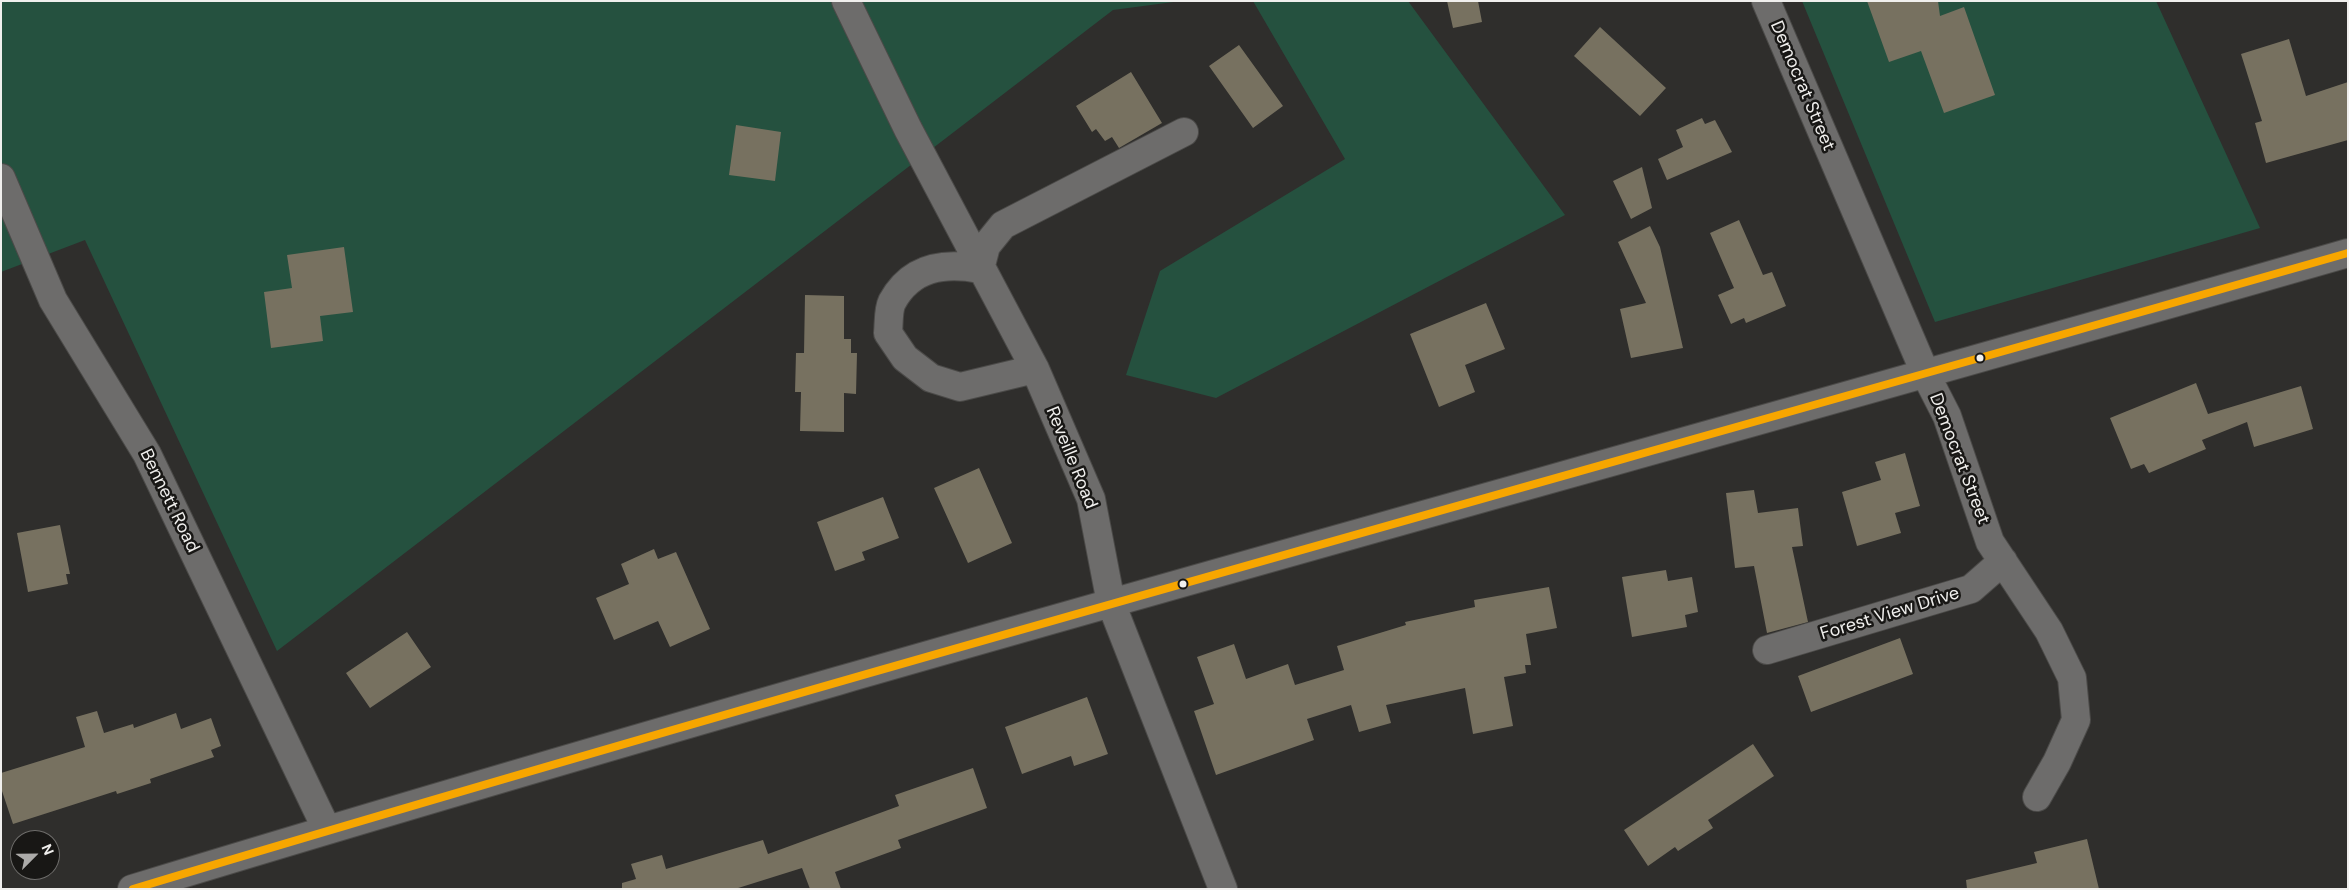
<!DOCTYPE html>
<style>
body{margin:0}
#map{position:relative;width:2349px;height:890px;overflow:hidden;background:#2f2e2c;font-family:"DM Sans",sans-serif}
canvas{display:block}
.frame{position:absolute;inset:0;border:2px solid #f0efed;pointer-events:none}
.north{position:absolute;left:10px;top:830px;width:50px;height:50px;box-sizing:border-box;background:#181715;border:1px solid #6e6d6b;border-radius:50%;rotate:67deg;font-size:14px;font-weight:700;line-height:20px;text-align:center;color:#f0efed}
.north::after{content:'';display:block;margin:auto;width:18px;height:22px;background:#acaba9;clip-path:polygon(50% 0,100% 100%,50% 72%,0 100%)}
</style>
<div id="map">
<canvas width="2349" height="890"></canvas>
<div class="frame"></div>
<div class="north">N</div>
</div>
<script>
const c = document.querySelector('canvas').getContext('2d');
c.lineJoin = 'round';
function paint(path, color) {
  c.fillStyle = color;
  c.fill(path, 'evenodd');
}
function strokePath(path, color, width, dash) {
  c.strokeStyle = color;
  c.lineWidth = width;
  c.lineCap = dash ? 'butt' : 'round';
  c.setLineDash(dash || []);
  c.stroke(path);
}
function write(font, color, halo, rows, align = 'center') {
  c.font = font + ' "DM Sans",sans-serif';
  c.lineWidth = 5;
  c.setLineDash([]);
  c.textBaseline = 'middle';
  c.strokeStyle = halo;
  c.fillStyle = color;
  for (const [text, x, y, turn = 0] of rows) {
    c.save();
    c.translate(x, y);
    c.rotate((+turn || 0) * Math.PI / 180);
    c.textAlign = isNaN(turn) ? turn : align;
    if (halo) c.strokeText(text, 0, 0);
    c.fillText(text, 0, 0);
    c.restore();
  }
}
paint(new Path2D(`
 M1 1H1181L1113 10 277 651 85 240 1 272Z
 M1253 1H1408L1565 215 1216 398 1126 375 1160 271 1345 159Z
 M1802 1H2156L2260 228 1935 322Z`), '#25513f');
paint(new Path2D(`
 M1447 1H1478L1482 22 1453 28Z
 M1867 1H1938L1940 16 1964 7 1995 95 1944 113 1921 51 1889 62Z
 M1600 27 1666 88 1640 116 1574 56Z
 M2289 39 2306 96 2348 82V140L2266 163 2255 123 2262 121 2241 54Z
 M1239 45 1283 106 1253 128 1209 66Z
 M1131 72 1162 123 1119 148 1112 137 1105 141 1096 129 1092 132 1076 106Z
 M1702 118 1705 124 1715 120 1732 152 1667 180 1658 159 1683 147 1676 130Z
 M736 125 781 132 775 181 729 175Z
 M1642 167 1652 208 1631 219 1613 181Z
 M1739 220 1763 275 1772 272 1786 306 1746 323 1744 318 1731 324 1718 295 1734 288 1710 233Z
 M1650 226 1660 247 1683 348 1631 358 1620 309 1646 303 1618 242Z
 M344 247 353 312 320 316 323 341 271 348 264 292 292 288 287 255Z
 M805 295 844 296V339H851V353H857L856 394 844 393V432L800 431 801 392H795L796 353H804Z
 M1486 303 1505 349 1465 365 1475 392 1439 407 1410 334Z
 M2196 383 2208 414 2301 386 2313 429 2254 447 2247 422 2202 440 2206 449 2149 473 2144 464 2131 469 2110 418Z
 M1905 453 1920 506 1895 513 1901 533 1857 546 1842 492 1881 480 1875 462Z
 M979 468 1012 543 968 563 934 488Z
 M1754 490 1758 513 1798 508 1803 546 1792 547 1808 622 1767 633 1754 566 1735 568 1726 493Z
 M883 497 899 538 862 552 865 560 835 571 817 522Z
 M60 525 70 574H66L68 584 28 592 17 533Z
 M654 549 658 559 676 552 710 629 670 647 658 621 614 640 596 598 629 584 621 564Z
 M1666 570 1668 581 1692 577 1698 612 1685 615 1687 627 1632 637 1622 577Z
 M1549 587 1557 628 1526 634 1531 665H1525L1526 673 1504 677 1513 726 1473 734 1465 688 1386 705 1391 723 1359 732 1351 705 1307 719 1314 740 1216 775 1194 711 1214 704 1197 657 1234 644 1246 679 1288 664 1295 685 1344 670 1337 646 1406 625 1405 622 1475 607 1474 600Z
 M407 632 431 667 370 708 346 673Z
 M1900 638 1913 674 1811 712 1798 676Z
 M1087 697 1108 754 1074 766 1071 756 1022 774 1005 727Z
 M97 711 104 733 133 724 134 728 176 713 181 729 211 718 221 746 211 750 214 757 150 779 151 783 117 794 116 791 13 824 1 788V773L85 747 76 717Z
 M1753 744 1774 776 1708 820 1713 828 1678 851 1675 847 1648 866 1624 830Z
 M973 768 987 808 898 840 901 848 835 872 841 889H810L802 868 735 889H622V883L636 879 631 864 662 855 666 869 763 840 768 854 899 806 895 795Z
 M2087 839 2099 889H1967L1966 880 2037 863 2034 852Z`), '#777160');
const minor = new Path2D(`
 M846 1 908 129 1035 369 1091 499 1111 603 1223 889
 M1766 1 1926 375 1947 416 1990 542 2049 631 2072 678 2076 720 2057 762 2037 797
 M1 178 53 300 147 454 327 830
 M1035 369 960 387 931 378 905 358 888 333C889 324 888 310 892 302 911 267 944 262 980 269L986 246 1003 225 1184 132
 M1767 650 1971 589 2003 561
 M132 889C867 665 1610 466 2348 253`);
strokePath(minor, '#4b4a48', 30);
strokePath(minor, '#6d6c6b', 28);
strokePath(new Path2D(`
 M133 889C869 668 1609 465 2348 253`), '#f7a600', 8);
for (const [x, y, r, color] of [
 [1980,358,4.5,"#f0efed"],
 [1183,584,4.5,"#f0efed"]
]) {
  const dot = new Path2D();
  dot.arc(x, y, r, 0, 2 * Math.PI);
  c.fillStyle = color;
  c.fill(dot);
  strokePath(dot, '#181715', 2);
}
write('18px', '#f0efed', '#181715', [
 ["Democrat Street",1802,86,67],
 ["Reveille Road",1071,458,68],
 ["Democrat Street",1959,459,69],
 ["Bennett Road",169,501,64],
 ["Forest View Drive",1890,614,-17]
]);
</script>
